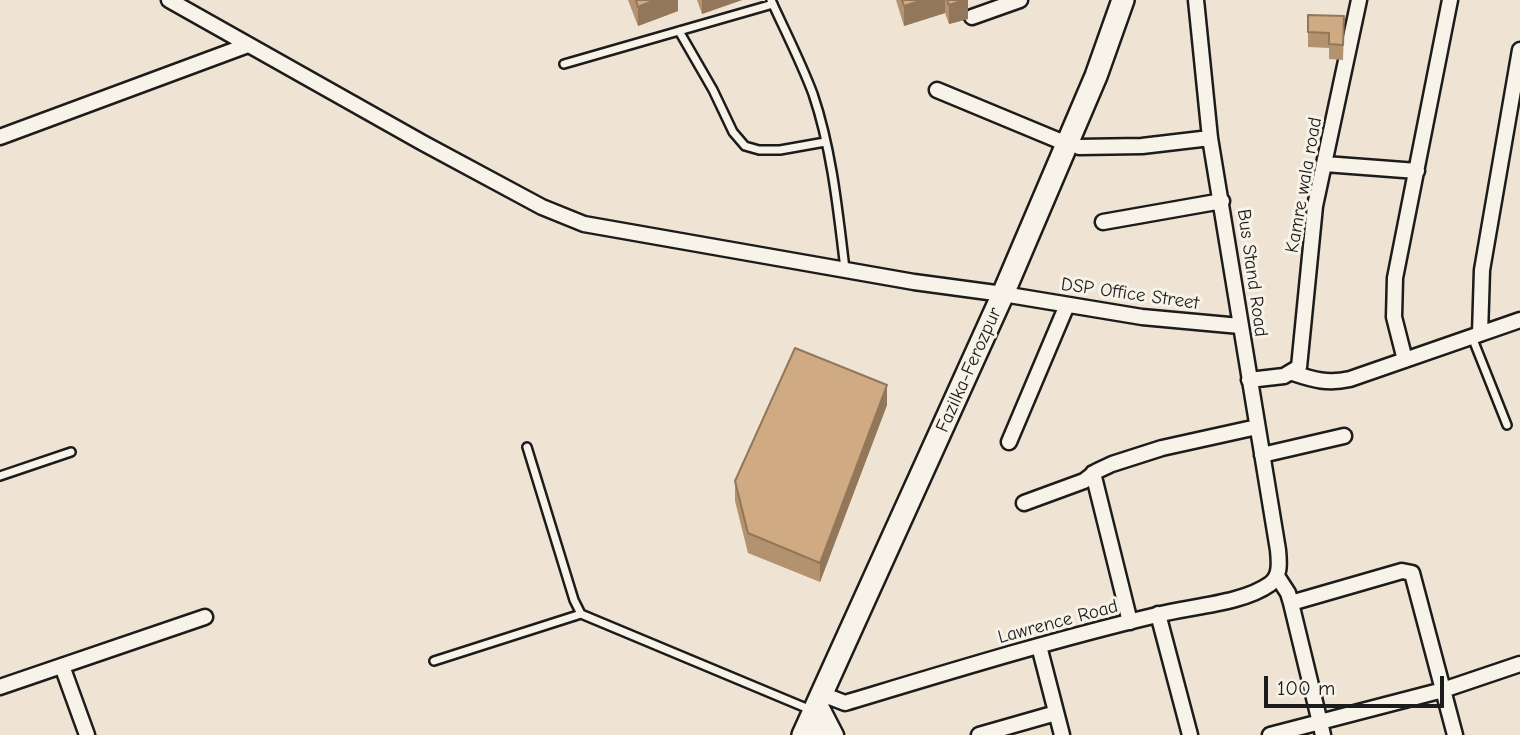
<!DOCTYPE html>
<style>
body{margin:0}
#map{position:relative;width:1520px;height:735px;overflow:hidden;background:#efe4d4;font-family:"Comic Neue",sans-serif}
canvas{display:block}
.scale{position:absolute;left:1264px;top:676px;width:180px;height:32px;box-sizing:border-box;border:4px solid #1c1c1c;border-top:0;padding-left:9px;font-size:21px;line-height:24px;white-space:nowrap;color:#1c1c1c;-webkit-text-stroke:5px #f7f3e8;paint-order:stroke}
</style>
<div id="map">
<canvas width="1520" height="735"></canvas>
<div class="scale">100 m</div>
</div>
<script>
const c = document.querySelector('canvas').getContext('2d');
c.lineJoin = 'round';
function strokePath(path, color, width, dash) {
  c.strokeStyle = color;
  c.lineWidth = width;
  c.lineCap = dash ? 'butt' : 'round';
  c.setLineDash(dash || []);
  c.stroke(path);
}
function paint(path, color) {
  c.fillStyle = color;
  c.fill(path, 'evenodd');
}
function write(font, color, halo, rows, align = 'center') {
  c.font = font + ' "Comic Neue",sans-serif';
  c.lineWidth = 6;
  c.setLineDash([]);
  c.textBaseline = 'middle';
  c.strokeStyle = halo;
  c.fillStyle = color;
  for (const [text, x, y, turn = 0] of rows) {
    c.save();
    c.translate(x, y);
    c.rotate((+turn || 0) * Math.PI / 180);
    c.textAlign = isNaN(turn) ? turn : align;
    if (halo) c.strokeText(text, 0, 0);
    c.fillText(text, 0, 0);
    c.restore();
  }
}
const lane = new Path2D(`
 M771 0C785 31 801 62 813 94 832 150 838 211 845 269
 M679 31 713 90 733 132 745 146 759 150H780L825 142
 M564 64 773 4
 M1472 337 1507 425
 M527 447 574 600 581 614 811 710
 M0 476 71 452
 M434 661 581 614`);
const street = new Path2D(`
 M169 0 423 143 542 207 584 224 914 282 1003 294 1142 317 1240 326
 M972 17 1020 0
 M937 90 1067 144
 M0 137 248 45
 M1079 147 1142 146 1210 138
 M1325 164 1417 171
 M1103 222 1222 201
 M1480 334 1482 270 1520 50
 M1405 360 1394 317 1395 278 1450 0
 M1293 373C1314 380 1328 384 1350 379L1520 320
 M1249 380 1284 376 1299 367 1315 206 1359 0
 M1009 442 1067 305
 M1262 455 1344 436
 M1093 473 1130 622
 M1024 503 1084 481 1097 471 1112 464 1162 448 1257 427
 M1277 576 1288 593 1291 603 1323 735
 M1291 603 1402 571 1412 573 1455 735
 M1158 614 1190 735
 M1039 646 1062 735
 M62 666 87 735
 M0 687 205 617
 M822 694 845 703C948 672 1052 640 1157 615 1191 606 1242 604 1270 584 1281 576 1279 562 1278 550L1210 138 1196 0
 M819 702 836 735
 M812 717 821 735
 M979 735 1056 713
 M1270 735 1443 690 1520 664`);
const primary = new Path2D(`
 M803 735 1003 294 1096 76 1123 0`);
strokePath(lane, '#1c1c1c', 12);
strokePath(street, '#1c1c1c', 19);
strokePath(primary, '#1c1c1c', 26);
strokePath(lane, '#f7f3e8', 7);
strokePath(street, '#f7f3e8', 14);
strokePath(primary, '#f7f3e8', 21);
paint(new Path2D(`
 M628 0H678V11L638 26Z
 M697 0H742L702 14Z
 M896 0H968V19L949 24 945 13 904 26Z
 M1308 15 1344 31 1343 60 1329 59V48L1308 47Z
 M887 405 820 582 748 553 735 501V481Z`), '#b39270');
paint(new Path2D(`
 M655 0H678V11L638 26V7Z
 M702 0H742L702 14Z
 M923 0H945V13L904 26V6Z
 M964 0H968V19L949 24V5Z
 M887 385V405L820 582V563Z`), '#92775b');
const building = new Path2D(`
 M636 0H655L638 7Z
 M902 0H923L904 6Z
 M947 0H964L949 5Z
 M1308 15 1344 16 1343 45 1329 44V33L1308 32Z
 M795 348 887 385 820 563 748 533 735 481Z`);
paint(building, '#d0aa82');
strokePath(building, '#92775b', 2);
write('19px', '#1c1c1c', '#f7f3e8', [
 ["Kamre wala road",1304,185,-80],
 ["Bus Stand Road",1252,273,82],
 ["DSP Office Street",1130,294,8],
 ["Fazilka-Ferozpur",969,370,-66],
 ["Lawrence Road",1058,622,-15]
]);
</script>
